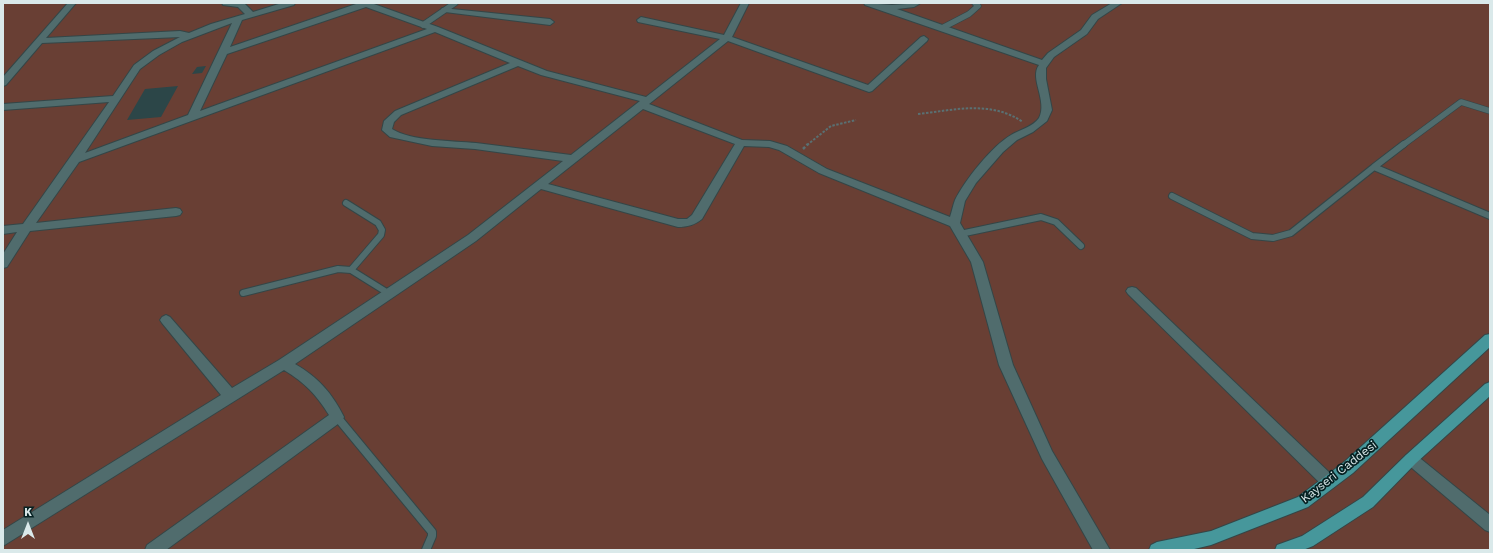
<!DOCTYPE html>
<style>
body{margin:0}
#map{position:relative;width:1493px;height:553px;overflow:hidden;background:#102a2c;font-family:"Work Sans",sans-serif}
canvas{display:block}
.frame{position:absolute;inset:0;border:4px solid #dae9ea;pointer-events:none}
.north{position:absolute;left:8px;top:505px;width:40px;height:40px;-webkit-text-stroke:3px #062122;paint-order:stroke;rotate:0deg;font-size:11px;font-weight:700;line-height:16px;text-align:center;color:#dae9ea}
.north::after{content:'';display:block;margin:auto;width:14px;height:18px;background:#dae9ea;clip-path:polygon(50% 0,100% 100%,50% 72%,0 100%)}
</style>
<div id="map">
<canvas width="1493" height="553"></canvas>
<div class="frame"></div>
<div class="north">K</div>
</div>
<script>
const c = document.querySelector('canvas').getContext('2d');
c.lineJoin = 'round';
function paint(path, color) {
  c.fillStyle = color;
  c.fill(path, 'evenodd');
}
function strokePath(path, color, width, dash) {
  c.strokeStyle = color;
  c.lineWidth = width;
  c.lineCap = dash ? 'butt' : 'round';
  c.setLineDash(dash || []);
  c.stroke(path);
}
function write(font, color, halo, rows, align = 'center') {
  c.font = font + ' "Work Sans",sans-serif';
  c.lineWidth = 3.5;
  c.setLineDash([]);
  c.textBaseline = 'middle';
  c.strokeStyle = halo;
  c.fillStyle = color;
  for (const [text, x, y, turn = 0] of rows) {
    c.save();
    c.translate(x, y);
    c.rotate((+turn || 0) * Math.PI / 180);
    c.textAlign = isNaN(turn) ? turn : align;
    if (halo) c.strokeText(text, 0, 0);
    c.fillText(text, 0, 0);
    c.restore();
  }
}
paint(new Path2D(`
 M3 3H1490V550H3Z`), '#693f34');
paint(new Path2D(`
 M206 66 202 73 192 74 197 67Z
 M178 86 161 117 127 120 145 89Z`), '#2c4648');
const laneFar2 = new Path2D(`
 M423 25 455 3
 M942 28 969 14 978 6 975 3
 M1403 145 1461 102 1490 111`);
const laneFar1 = new Path2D(`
 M1374 167 1404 144
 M1172 196 1252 236 1273 238 1291 233 1374 167 1490 216
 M346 203 378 223 382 230 381 235 351 270
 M960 234 1041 217 1056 222 1081 246
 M243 293 338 269 351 270 388 293`);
const lane = new Path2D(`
 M337 417 432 532V536L426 550`);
const street = new Path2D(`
 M68 3H76L46 38 180 31 189 33 211 24 245 14 238 7 223 5 222 3H244L253 12 282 3H295L294 5 242 20 230 47 359 3H371L438 27 547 71 646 97 720 39 638 22 637 20 641 17 724 35 741 3H749L732 37 868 85 921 37 924 36 928 39 927 41 872 91 869 92 728 41 649 104 742 140 770 141 787 146 827 169 950 217C952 211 953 205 955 200 965 180 992 146 1011 135 1019 130 1033 127 1039 118 1048 101 1029 78 1039 65L865 5 864 3 892 5 921 3 914 7 897 9 1042 60 1048 53 1081 30 1092 15 1112 3H1122L1098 19 1087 34 1054 57 1046 68V79L1052 110 1047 121 1033 132 1017 140 1003 152 976 183 965 201 960 223 983 262 1013 365 1052 451 1110 550H1093L1042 459 999 365 971 262 950 226 819 173 779 150 769 147 744 146 702 219C695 225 687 227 678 227L541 189 476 241 295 364C318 377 332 393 344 417L342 421 166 550H145L147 545 329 415C316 394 305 383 284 370L3 546V530L221 395 162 323 160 320 162 317 166 315 170 317 232 388 279 360 468 235 563 161 475 149 432 146 390 137 382 130 384 121 395 111 510 63 435 32 79 162 36 223 176 208 180 209 182 212 180 215 176 216 30 231 7 267 3 268V254L17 232 3 234V226L23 224 109 102 3 110V104L113 96 134 65 153 51 180 37 42 43 6 85 3 86V77ZM366 7 427 29 200 111 227 54ZM232 23 188 115 85 153 140 69 159 55 182 42ZM518 66 541 75 640 101 571 155C539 151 508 147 476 143 454 141 410 141 392 129L394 122 401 115ZM643 109 735 144 692 215 687 219H678L548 184Z
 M442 8 550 19 554 22 550 25 445 12 441 10Z
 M1132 287 1136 288 1334 477 1336 482 1334 487 1329 489 1324 487 1128 294 1126 291 1128 288Z
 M1411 453 1416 455 1490 515V532L1485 530 1406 463 1404 459 1406 455Z`);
const primary = new Path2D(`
 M1490 334V347L1353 473 1308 507 1211 545 1190 550H1149L1151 545 1157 542 1211 531 1298 497 1343 463 1485 335Z
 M1490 382V396L1416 463 1373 507 1313 546 1303 550H1275L1277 545 1302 536 1363 497 1406 455 1485 384Z`);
strokePath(laneFar2, '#344647', 7);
strokePath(laneFar1, '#344647', 8);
strokePath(lane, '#344647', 10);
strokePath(street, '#344647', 2);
strokePath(primary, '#344647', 2);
strokePath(new Path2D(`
 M918 114C955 110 990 100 1023 122
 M807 145 831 126 856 120`), '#5a7072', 2, [2.5, 1.5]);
strokePath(new Path2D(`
 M803 149 808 144`), '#5a7072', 2.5, [3, 2]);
strokePath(laneFar2, '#506c6d', 5.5);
strokePath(laneFar1, '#506c6d', 6);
strokePath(lane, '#506c6d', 8);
paint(street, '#506c6d');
paint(primary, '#46979b');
write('12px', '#dae9ea', '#062122', [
 ["Kayseri Caddesi",1339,472,-38]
]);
</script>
